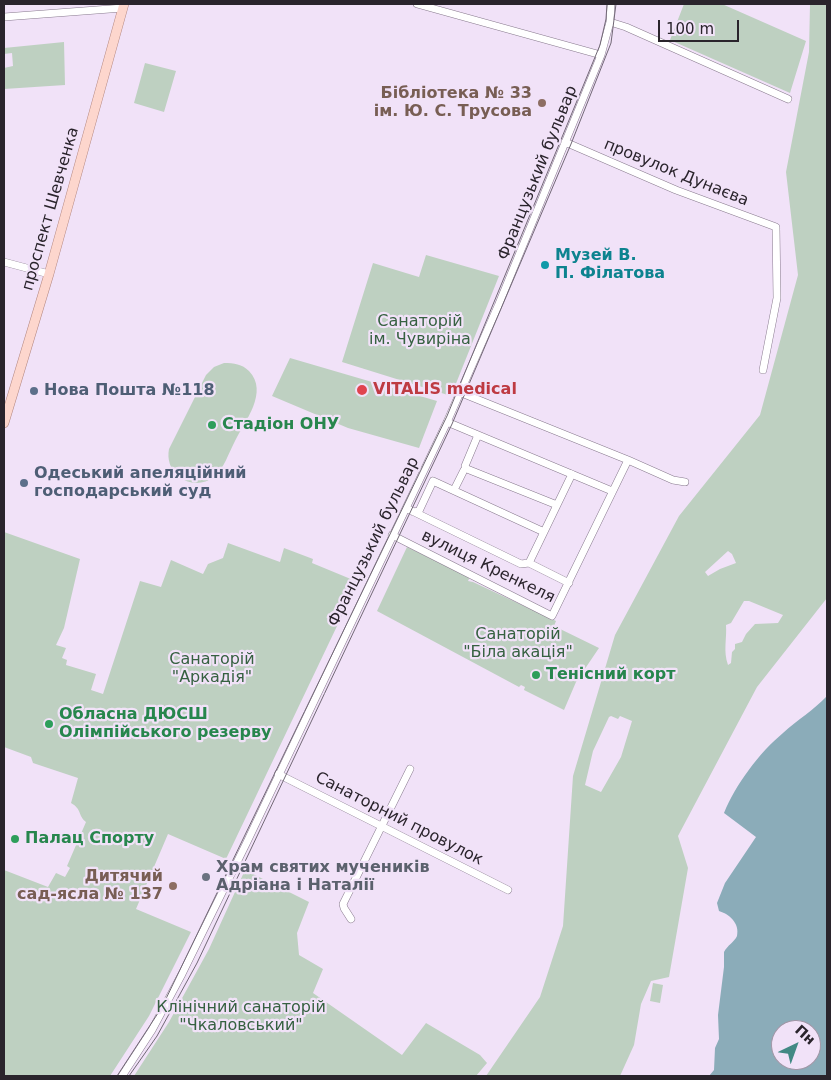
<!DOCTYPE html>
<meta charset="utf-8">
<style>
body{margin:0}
#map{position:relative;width:831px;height:1080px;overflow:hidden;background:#f1e2f8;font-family:"DejaVu Sans",sans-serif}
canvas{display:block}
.frame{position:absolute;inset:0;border:5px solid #2a242c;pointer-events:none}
.north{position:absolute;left:771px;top:1020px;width:50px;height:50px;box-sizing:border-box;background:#f1e2f8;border:1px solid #a196a6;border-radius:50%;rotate:42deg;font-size:14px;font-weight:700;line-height:20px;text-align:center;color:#2a242c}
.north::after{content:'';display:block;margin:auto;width:18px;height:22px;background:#428984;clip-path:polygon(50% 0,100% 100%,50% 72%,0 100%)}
.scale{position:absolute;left:658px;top:20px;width:81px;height:22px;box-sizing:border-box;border:2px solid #2a242c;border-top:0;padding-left:6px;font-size:15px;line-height:18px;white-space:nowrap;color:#2a242c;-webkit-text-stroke:4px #f1e2f8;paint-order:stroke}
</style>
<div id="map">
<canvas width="831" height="1080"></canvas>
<div class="frame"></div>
<div class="north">Пн</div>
<div class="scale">100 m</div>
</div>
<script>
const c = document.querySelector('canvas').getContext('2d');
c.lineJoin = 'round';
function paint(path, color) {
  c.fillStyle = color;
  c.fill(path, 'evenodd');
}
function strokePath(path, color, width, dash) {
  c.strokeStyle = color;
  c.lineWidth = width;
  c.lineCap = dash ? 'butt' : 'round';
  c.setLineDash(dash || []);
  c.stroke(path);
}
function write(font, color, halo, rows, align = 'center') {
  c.font = font + ' "DejaVu Sans",sans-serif';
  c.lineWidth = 4.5;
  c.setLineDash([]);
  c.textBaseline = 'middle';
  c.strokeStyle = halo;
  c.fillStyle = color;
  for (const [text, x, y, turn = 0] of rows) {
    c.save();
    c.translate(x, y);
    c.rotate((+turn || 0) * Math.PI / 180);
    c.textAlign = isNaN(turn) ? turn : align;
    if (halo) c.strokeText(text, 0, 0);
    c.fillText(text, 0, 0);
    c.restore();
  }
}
paint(new Path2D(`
 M684 4H722L806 41 790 93 670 40Z
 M810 4H827V598L757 687 678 836 688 868 669 977 651 981 641 1004 634 1045 620 1076H486L540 997 563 926 573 776 615 635 679 516 760 415 798 275 786 172 809 52ZM728 551 732 554 736 563 720 569 708 576 705 572ZM744 601H749L783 615 778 623 755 624 746 634 742 642 735 644V649L732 652 731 663 728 665C723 651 727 639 726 625L731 623ZM611 716 618 719 620 716 632 721 621 757 601 792 585 785 593 751 609 717Z
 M64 42 65 85 4 89V68L13 66 12 53 4 54V48Z
 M145 63 176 71 164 112 134 103Z
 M426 255 499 276 451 396 342 362 373 263 419 277Z
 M290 358 437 401 419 448 348 428 272 396Z
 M224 363C234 363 242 364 249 371 269 392 245 421 235 441 229 452 224 469 214 477 203 485 189 485 178 476 170 469 167 459 169 449L206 375 214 367Z
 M4 532 80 559 64 628 56 645 66 648 62 658 67 660 66 665 96 674 91 690 103 694 140 581 161 587 171 560 203 574 208 564 223 558 228 543 280 562 284 548 313 559 312 563 358 582 226 859 168 834 136 909 191 932 149 1016 110 1076H4V870L48 887 56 873 65 877 70 868 67 866 86 822C78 816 82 809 71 803L78 778 33 763 31 757 4 747Z
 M407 547 470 577 468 581 473 582 556 621 554 626 599 648 576 682 564 710 524 690 525 687 521 685 519 687 377 611Z
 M245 870 309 902 297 933 299 955 323 969 313 993 402 1055 426 1023 480 1055 487 1063 476 1076H134L169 1022 209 949Z
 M653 983 663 985 660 1003 650 1001Z`), '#bed0c1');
paint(new Path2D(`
 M827 696V1076H709L714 1070 715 1048 719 1039 718 1015 724 967V952C727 946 735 941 737 936 740 923 729 914 719 911L717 903 725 883 756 837 724 813C736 784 759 753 783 733 797 720 814 710 827 696ZM781 1030H811V1060H781Z`), '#8bacb9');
const minor = new Path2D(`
 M417 4 601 55
 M4 17 123 8
 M610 22 626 27 788 99
 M565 142 676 190 776 227 777 298 763 370
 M4 262 49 274
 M459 392 628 460 673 480 685 482
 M447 422 612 491
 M466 469 465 466 478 435
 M454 490 464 470 467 469 557 505
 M406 508 521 564 529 563 569 583
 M414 512 419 511 433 481 544 532
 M392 535 552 616 628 460
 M529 563 572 474
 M278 774 508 890
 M351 919 344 908 343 904 410 769
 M122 1076 152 1030 182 974 247 842 447 422 498 306 601 55 610 22 611 4`);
const major = new Path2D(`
 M4 423 49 274 124 4`);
strokePath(minor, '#887a8e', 8);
strokePath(major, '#b2867f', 10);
strokePath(minor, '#fff', 7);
strokePath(major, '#fdd6cd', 9);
strokePath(new Path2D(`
 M117 1076 162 1007 447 416 600 45 606 19 607 4
 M129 1076 157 1036 197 963 452 424 571 144 611 43 616 4`), '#716875', 1);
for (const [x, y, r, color] of [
 [542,103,5,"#8d6e63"],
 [545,265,5,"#0f9aa8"],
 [362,390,6,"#e0444e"],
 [34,391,5,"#5c6f8a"],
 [212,425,5,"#2e9e5b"],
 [24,483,5,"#5c6f8a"],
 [536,675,5,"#2e9e5b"],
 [49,724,5,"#2e9e5b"],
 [15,839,5,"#2e9e5b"],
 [206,877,5,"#6b7280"],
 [173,886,5,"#8d6e63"]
]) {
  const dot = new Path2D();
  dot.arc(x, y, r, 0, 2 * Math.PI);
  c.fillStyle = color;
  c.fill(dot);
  strokePath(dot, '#f1e2f8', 2);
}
write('bold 16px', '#785e54', '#f1e2f8', [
 ["Бібліотека № 33",532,94],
 ["ім. Ю. С. Трусова",532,112],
 ["Дитячий",163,877],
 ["сад-ясла № 137",163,895]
], 'right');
write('16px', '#2a242c', '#f1e2f8', [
 ["Французький бульвар",538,173,-68],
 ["провулок Дунаєва",676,173,22],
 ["проспект Шевченка",51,209,-74],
 ["Французький бульвар",374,542,-64],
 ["вулиця Кренкеля",488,567,26],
 ["Санаторний провулок",399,819,27]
]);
write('bold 16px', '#0d838f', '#f1e2f8', [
 ["Музей В.",555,256],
 ["П. Філатова",555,274]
], 'left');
write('16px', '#366141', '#f1e2f8', [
 ["Санаторій",420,322],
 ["ім. Чувиріна",420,340],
 ["Санаторій",518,635],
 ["\"Біла акація\"",518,653],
 ["Санаторій",212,660],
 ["\"Аркадія\"",212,678],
 ["Клінічний санаторій",241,1008],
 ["\"Чкаловський\"",241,1026]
]);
write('bold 16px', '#be3a42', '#f1e2f8', [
 ["VITALIS medical",373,390]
], 'left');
write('bold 16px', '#4e5e75', '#f1e2f8', [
 ["Нова Пошта №118",44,391],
 ["Одеський апеляційний",34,474],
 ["господарський суд",34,492]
], 'left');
write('bold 16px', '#27864d', '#f1e2f8', [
 ["Стадіон ОНУ",222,425],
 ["Тенісний корт",546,675],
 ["Обласна ДЮСШ",59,715],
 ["Олімпійського резерву",59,733],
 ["Палац Спорту",25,839]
], 'left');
write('bold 16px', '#5b616d', '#f1e2f8', [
 ["Храм святих мучеників",216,868],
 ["Адріана і Наталії",216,886]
], 'left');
</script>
